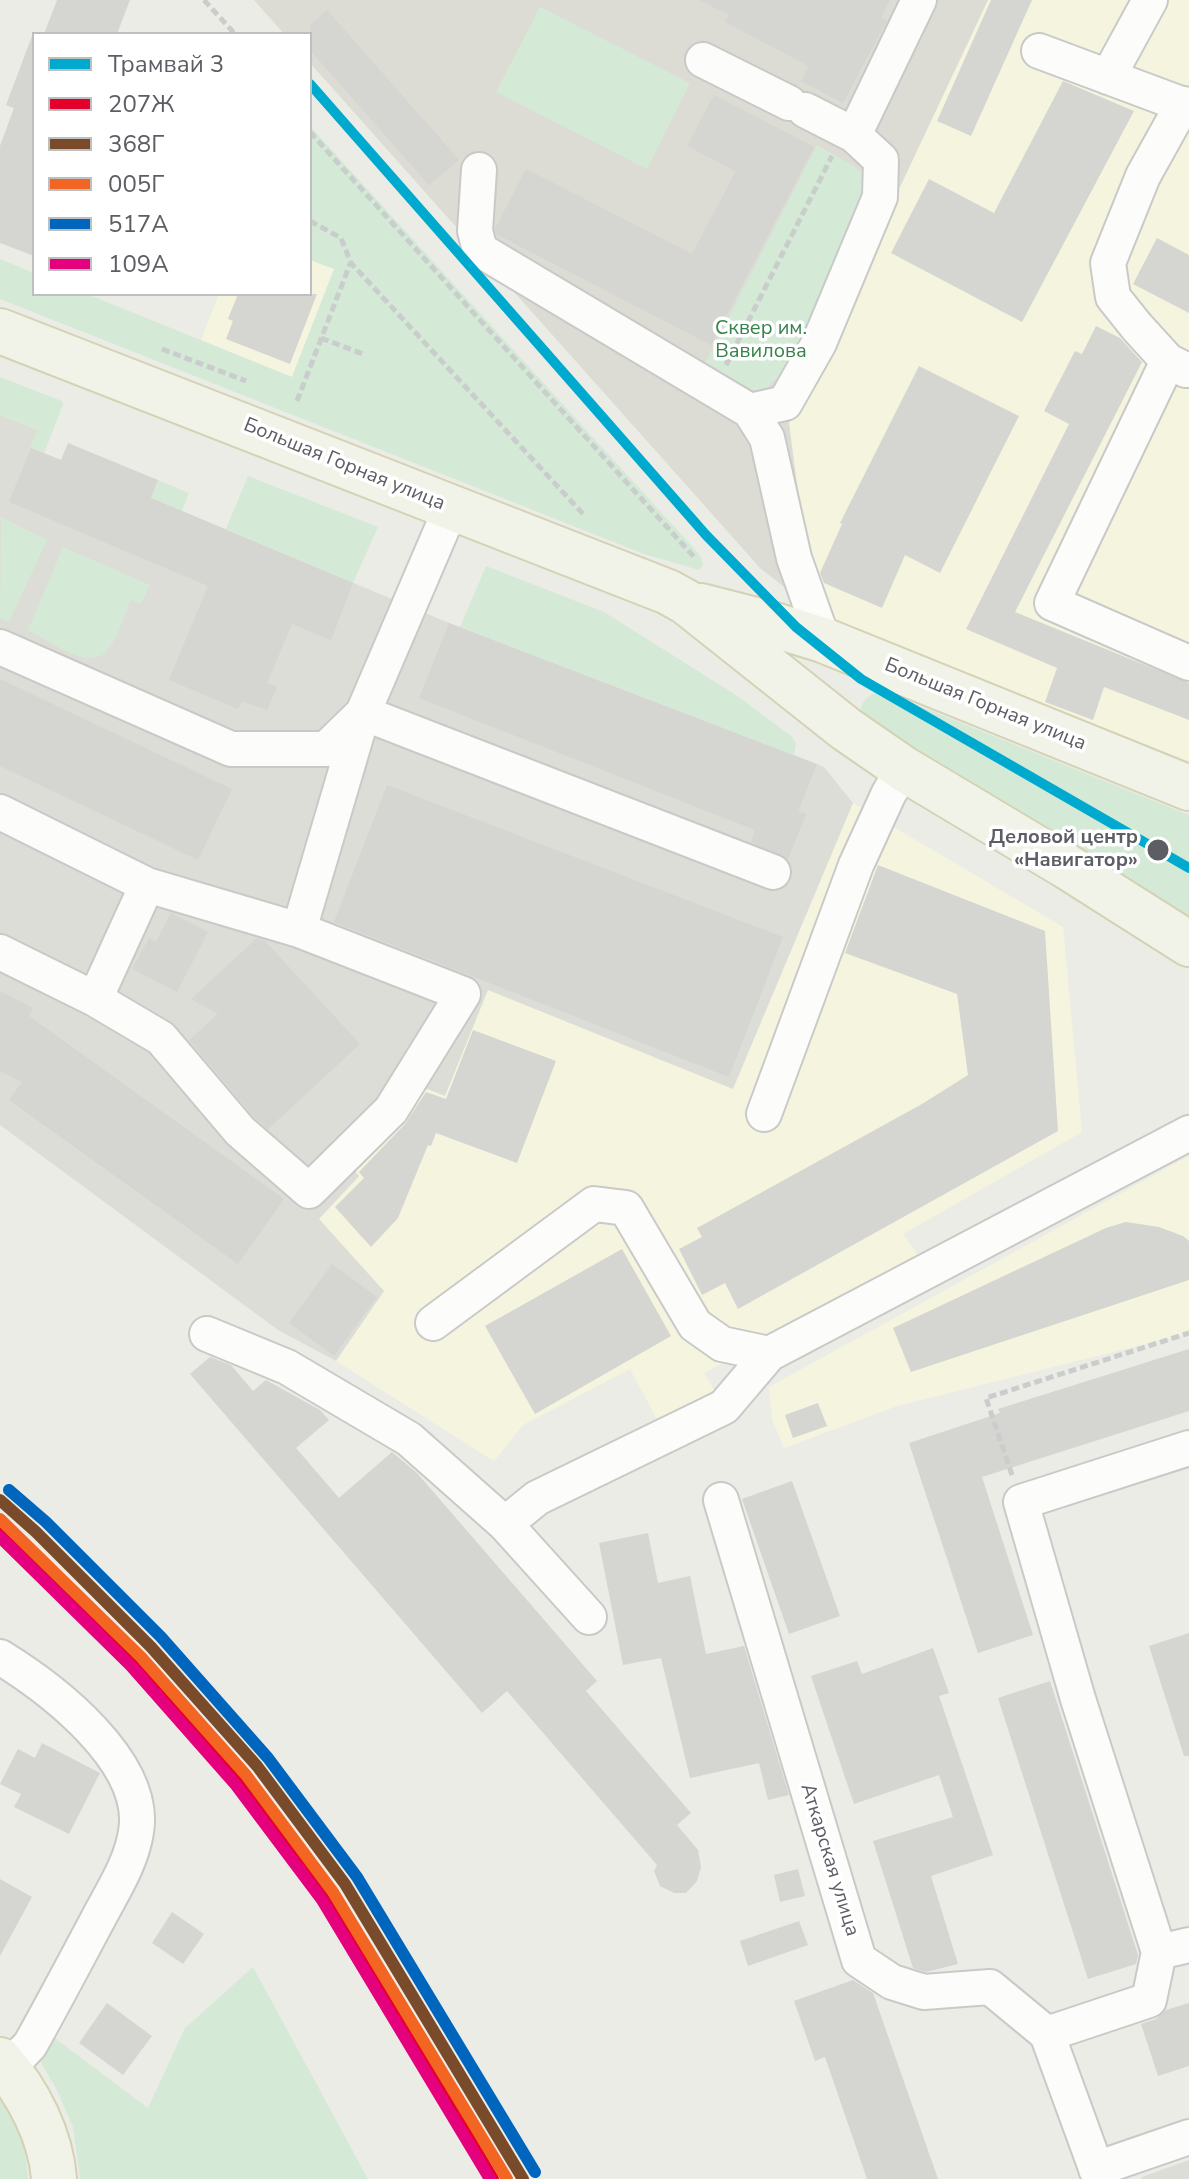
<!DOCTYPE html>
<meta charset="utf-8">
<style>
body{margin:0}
#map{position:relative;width:1189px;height:2179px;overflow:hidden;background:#ecece6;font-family:"Nunito Sans",sans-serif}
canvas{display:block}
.legend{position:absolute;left:32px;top:32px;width:280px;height:264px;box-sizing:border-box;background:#fff;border:2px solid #bebfc1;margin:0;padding:10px 14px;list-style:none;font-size:24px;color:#5c5e64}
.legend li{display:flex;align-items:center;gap:16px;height:40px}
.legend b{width:40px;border:2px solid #bebfc1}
</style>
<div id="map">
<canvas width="1189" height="2179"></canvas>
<ul class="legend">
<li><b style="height:10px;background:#00a9ce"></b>Трамвай 3</li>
<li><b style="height:10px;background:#e4002b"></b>207Ж</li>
<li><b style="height:10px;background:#7a4b2a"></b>368Г</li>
<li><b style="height:10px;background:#f26522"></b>005Г</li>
<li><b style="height:10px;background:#0065bd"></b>517А</li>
<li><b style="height:10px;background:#e5007d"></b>109А</li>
</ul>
</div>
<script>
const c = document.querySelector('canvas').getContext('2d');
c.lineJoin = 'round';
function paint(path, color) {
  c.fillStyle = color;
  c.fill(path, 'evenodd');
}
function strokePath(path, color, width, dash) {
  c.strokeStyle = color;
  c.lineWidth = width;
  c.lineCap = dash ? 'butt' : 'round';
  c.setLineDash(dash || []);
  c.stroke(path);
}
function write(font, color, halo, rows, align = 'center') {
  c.font = font + ' "Nunito Sans",sans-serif';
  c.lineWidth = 7;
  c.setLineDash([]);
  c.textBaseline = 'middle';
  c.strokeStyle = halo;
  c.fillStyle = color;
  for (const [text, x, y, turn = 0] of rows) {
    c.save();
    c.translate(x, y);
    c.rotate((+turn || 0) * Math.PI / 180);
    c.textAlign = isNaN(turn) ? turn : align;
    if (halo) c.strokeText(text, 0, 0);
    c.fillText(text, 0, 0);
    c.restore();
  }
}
paint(new Path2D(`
 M988 0H1189V761L824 618 813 609 789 423Z
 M310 260 334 269 292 377 201 340 219 294H310Z
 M853 803 1063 927 1082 1132 903 1234 921 1259 704 1373 714 1390 658 1421 630 1369 523 1425 494 1461 336 1361 384 1291 319 1219 359 1177 355 1171 395 1123 422 1086 445 1095 488 990 733 1089Z
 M1189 1156V1333L897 1406 784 1448 772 1419 769 1387Z`), '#f5f5df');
paint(new Path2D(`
 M0 415 38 430 31 447 44 453 449 623 824 767 853 803 733 1089 488 990 445 1096 422 1087 395 1123 355 1171 359 1176 319 1219 384 1291 336 1361 278 1330 0 1125Z
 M1189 2160V2179H1141L1142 2177Z`), '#ddddd7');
paint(new Path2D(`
 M254 0H988L789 423 813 609 761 569 310 63V34H284Z`), '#dcdcd4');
paint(new Path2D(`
 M540 7 690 83 647 169 496 92Z
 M310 126 700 555 703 565 699 570 644 554 0 299V259L34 273V294H87L292 377 334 269 310 260Z
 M817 145 863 172 867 179 866 196 786 381 774 380 770 385 765 397 705 363Z
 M0 377 62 401 63 405 44 453 31 447 37 430 0 415Z
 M248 476 378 527 353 583 226 529Z
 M158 480 189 493 182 511 151 498Z
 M1 517 47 540 9 622 0 618Z
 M63 547 150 585 141 604 131 600C124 615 118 638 107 651 89 672 48 640 28 630Z
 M486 566 604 612 736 695 791 736 796 743 794 755 460 627Z
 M887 693 1189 815V919L864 721 860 712 863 702 872 694Z
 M253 1967 368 2179H80L73 2127 56 2088 42 2065 41 2054 52 2036 148 2108 185 2028Z
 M0 2098C22 2129 25 2142 28 2179H0Z`), '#d4e9d6');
paint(new Path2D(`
 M57 0H130L117 34H44Z
 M699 0H890L881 17 887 20 843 103 801 81 809 66 725 22 729 15Z
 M991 0H1032L971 136 937 121Z
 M327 10 459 160 429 185 310 50V25Z
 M32 36H34V256L0 243V146L14 108 6 105Z
 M1063 81 1134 111 1022 322 891 253 929 179 994 213Z
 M714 95 814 147 711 345 496 234 495 229 526 169 692 254 736 171 687 146Z
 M1157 238 1189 255V313L1133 284Z
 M238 294H317L290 364 226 339 233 321 228 319Z
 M1096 326 1120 338 1142 362 1015 612 1189 683V720L1104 687 1093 720 1045 702 1057 668 966 629 1069 424 1044 411 1075 351 1082 354Z
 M919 366 1019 416 940 573 905 555 882 608 824 583 820 573 842 524 840 523Z
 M68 443 158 480 151 498 353 583 331 640 292 624 267 683 277 687 267 710 242 701 238 709 169 680 208 586 9 502 31 448 61 460Z
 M449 623 817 764 798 812 806 814 788 859 751 842 755 830 419 698Z
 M0 679 232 789 198 860 0 766Z
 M387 785 783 937 729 1077 334 922Z
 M878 865 1045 931 1058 1131 738 1309 725 1283 702 1295 679 1249 702 1237 697 1228 922 1104 968 1075 957 994 845 953Z
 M171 913 208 932 177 992 132 969 149 938 156 942Z
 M257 938 265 941 360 1044 268 1129 254 1117 189 1040 218 1014 191 999Z
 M0 991 33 1008 29 1016 284 1199 238 1264 9 1100 22 1082 0 1071Z
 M473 1030 556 1061 517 1163 436 1133 431 1146 428 1145 398 1218 371 1247 335 1207 364 1178 359 1172 405 1124 426 1092 446 1099Z
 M1126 1222 1159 1227 1183 1236 1189 1241V1280L911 1372 893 1328 1106 1228Z
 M622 1249 671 1336 535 1414 485 1326Z
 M332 1264 377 1297 334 1356 289 1323Z
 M1189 1349V1411L982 1477 1033 1635 978 1653 909 1443 1000 1413 998 1409Z
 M210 1357 231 1365 253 1391 266 1380 320 1410 329 1420 296 1448 339 1498 392 1452 417 1473 597 1681 586 1691 691 1813 677 1825 698 1850 701 1867 697 1881 686 1893H674L660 1886 654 1871 657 1865 507 1691 482 1713 190 1374Z
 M818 1403 827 1426 793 1438 785 1415Z
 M792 1481 840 1616 789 1634 742 1499Z
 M648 1533 658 1583 690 1576 706 1654 744 1646 789 1795 768 1800 759 1763 690 1778 661 1658 623 1665 599 1543Z
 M1189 1633V1756H1184L1149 1646Z
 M933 1648 949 1693 939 1696 993 1855 931 1876 958 1964 926 1972 913 1968 873 1841 953 1817 939 1775 854 1804 811 1676 857 1661 862 1674Z
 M1050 1681 1138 1955 1136 1964 1088 1979 998 1698Z
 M42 1743 100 1773 69 1834 14 1807 21 1794 0 1784 18 1749 35 1758Z
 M798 1869 805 1896 780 1902 774 1875Z
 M0 1879 32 1897 0 1956Z
 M172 1912 204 1934 183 1964 152 1943Z
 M799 1921 808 1945 748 1966 740 1941Z
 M853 1980 873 1993 938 2179H867L825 2057 815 2061 794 2001Z
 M107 2003 152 2036 123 2075 79 2043Z
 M1189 2003V2066L1158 2076 1141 2024 1156 2019 1166 2010Z`), '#d5d5d1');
const minor = new Path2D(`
 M1039 51 1189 107
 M703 60 789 103
 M1108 77 1150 0
 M1183 104 1143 176 1108 263 1113 297 1137 327 1168 361 1186 370
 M805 110 854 135
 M479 170 475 231 480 250 750 411 767 438 794 558 823 640
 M1168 361 1052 603 1189 663
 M750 411 785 403 819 343 880 197 881 160 854 135 919 0
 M0 647 231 749H326L363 713 451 508
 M0 812 147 885 299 930
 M0 952 95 999 161 1038 240 1131 309 1191 391 1110 463 994 299 930 363 713 773 872
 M95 999 147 885
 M764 1114 856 865 889 793 904 769
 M433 1323 594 1204 626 1208 695 1325 722 1344 769 1354
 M207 1334 287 1367 409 1439 505 1524 589 1617
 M1189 1448 1021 1502 1078 1699 1159 1952 1189 1945
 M721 1500 859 1960 892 1982 924 1992 990 1987 1047 2034 1100 2179
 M505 1524 537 1498 724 1407 769 1354 1189 1133
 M0 1657C52 1689 148 1762 136 1832 131 1864 112 1892 97 1921 75 1962 53 2004 30 2045L7 2069
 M1047 2034 1149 2000 1159 1952
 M1096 2169 1189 2137`);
const major = new Path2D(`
 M0 331 668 592 686 602 846 729 904 769 1066 866 1189 944
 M701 606 771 624 823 640 1189 788
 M0 2060C28 2092 51 2136 54 2179`);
strokePath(minor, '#c9cac8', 38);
strokePath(major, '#d4d2b4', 48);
strokePath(new Path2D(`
 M204 0 235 34
 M310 132 695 558
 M310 221 341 238 351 263 584 515
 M321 338 363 354
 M162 349 246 381
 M726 365 832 156
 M297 401 350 264
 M1012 1475 986 1398 1189 1333`), '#c9cdcc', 5, [8, 4]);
strokePath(minor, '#fcfcfb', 34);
strokePath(major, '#f2f3e8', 44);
strokePath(new Path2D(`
 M473 2146 489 2179
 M518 2171 524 2179`), '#e4e4e3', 6, [2, 10]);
strokePath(new Path2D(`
 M0 1531C82 1611 167 1691 239 1780 338 1903 413 2044 493 2179`), '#e4002b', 12);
strokePath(new Path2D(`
 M0 1500 36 1532 151 1647 257 1766 345 1884 523 2179`), '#7a4b2a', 12);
strokePath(new Path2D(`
 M0 1519 141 1657 246 1775 333 1892 507 2179`), '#f26522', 12);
strokePath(new Path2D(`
 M9 1490 46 1522 161 1637 268 1758 357 1877 535 2172`), '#0065bd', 12);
strokePath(new Path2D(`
 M0 1537 131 1666 235 1784 322 1900 490 2179`), '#e5007d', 12);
strokePath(new Path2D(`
 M310 84 706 535 796 627 861 679 1189 868`), '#00a9ce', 10);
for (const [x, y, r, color] of [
 [1158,850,12,"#5c5e64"]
]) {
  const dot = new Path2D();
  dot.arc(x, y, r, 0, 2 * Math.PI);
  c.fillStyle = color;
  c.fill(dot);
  strokePath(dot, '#fff', 3);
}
write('20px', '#35824a', '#fff', [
 ["Сквер им.",761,329],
 ["Вавилова",761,352]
]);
write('20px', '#5c5e64', '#fff', [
 ["Большая Горная улица",344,465,22],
 ["Большая Горная улица",985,705,22],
 ["Аткарская улица",829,1860,73]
]);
write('bold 20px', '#5c5e64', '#fff', [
 ["Деловой центр",1138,838],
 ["«Навигатор»",1138,861]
], 'right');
</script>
